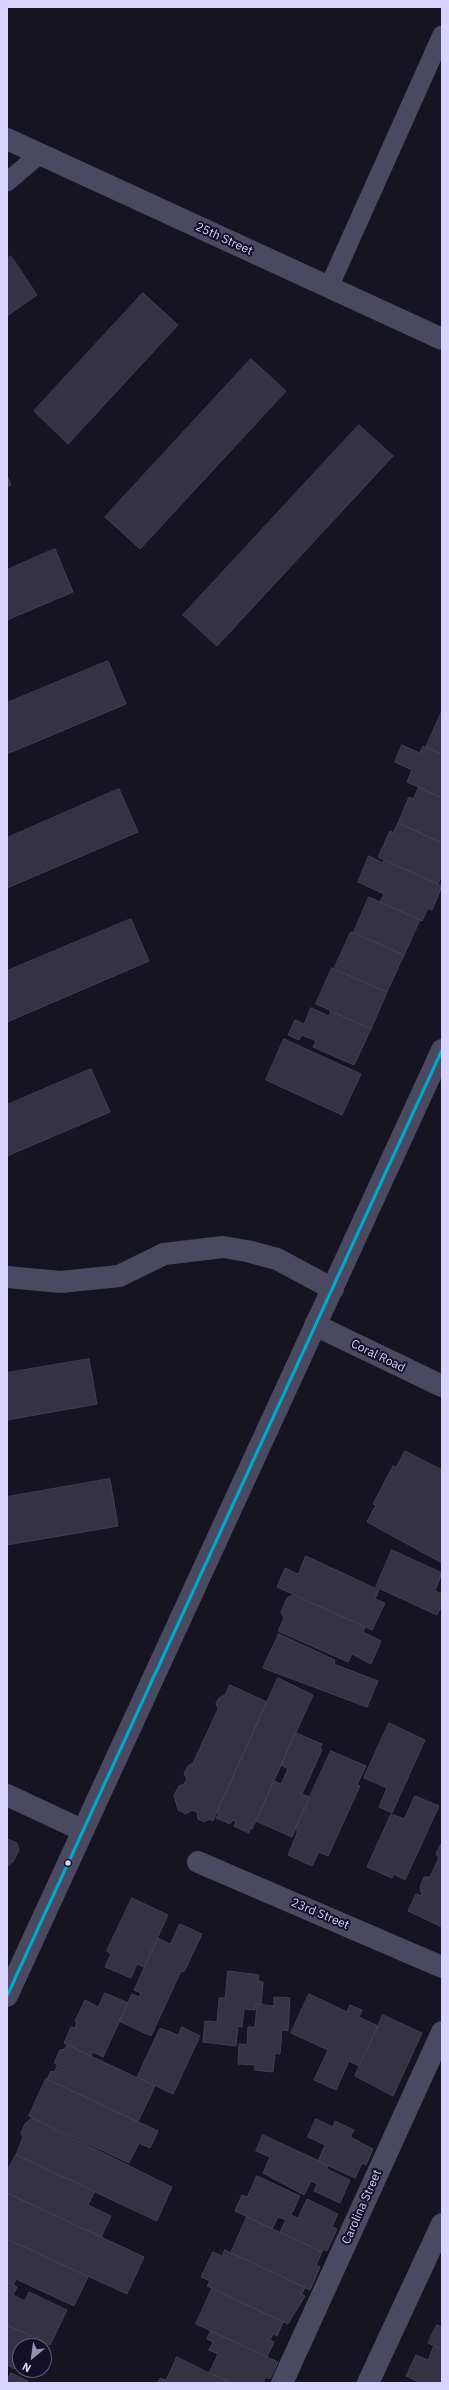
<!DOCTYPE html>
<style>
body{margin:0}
#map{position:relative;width:449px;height:2390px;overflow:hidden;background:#161421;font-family:"IBM Plex Sans",sans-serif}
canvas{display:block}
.frame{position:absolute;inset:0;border:8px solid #d9d4ff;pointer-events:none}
.north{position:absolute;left:12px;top:2338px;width:40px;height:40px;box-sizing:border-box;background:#130f26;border:1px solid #625e7d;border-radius:50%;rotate:209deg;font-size:11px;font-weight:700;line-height:16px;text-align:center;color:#d9d4ff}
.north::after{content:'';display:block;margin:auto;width:14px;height:18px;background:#9591b1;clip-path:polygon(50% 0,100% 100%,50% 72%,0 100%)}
</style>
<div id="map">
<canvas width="449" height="2390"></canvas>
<div class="frame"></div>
<div class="north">N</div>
</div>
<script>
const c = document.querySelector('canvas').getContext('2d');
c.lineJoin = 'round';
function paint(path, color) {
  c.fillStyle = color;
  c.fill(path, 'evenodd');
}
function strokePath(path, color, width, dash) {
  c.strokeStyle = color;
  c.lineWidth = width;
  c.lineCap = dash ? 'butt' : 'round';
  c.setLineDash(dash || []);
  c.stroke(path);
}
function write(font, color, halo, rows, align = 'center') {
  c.font = font + ' "IBM Plex Sans",sans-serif';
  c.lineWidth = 4;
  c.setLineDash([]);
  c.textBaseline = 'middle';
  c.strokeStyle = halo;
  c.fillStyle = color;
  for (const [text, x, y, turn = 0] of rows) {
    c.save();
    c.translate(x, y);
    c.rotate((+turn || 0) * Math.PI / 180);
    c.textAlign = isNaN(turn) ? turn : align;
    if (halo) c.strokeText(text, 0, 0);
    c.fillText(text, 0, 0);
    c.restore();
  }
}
const building = new Path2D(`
 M11 256 37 295 7 316V259Z
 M143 293 178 325 68 444 34 411Z
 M251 359 286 391 140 549 105 517Z
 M359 425 393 456 217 646 183 615Z
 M7 476 11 485 7 487Z
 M55 549 73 592 7 620V570Z
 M108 661 126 704 7 754V703Z
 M442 711V754L426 747Z
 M402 745 420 753 423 746 442 754V798L407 782 412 770 395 762Z
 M419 787 442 798V843L398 823 409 797 413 799Z
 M119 789 138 832 7 888V838Z
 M398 823 442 843V875L438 884 378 857 390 831 393 833Z
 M369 856 383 863 384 860 442 886 432 910 428 908 422 921 380 902 384 894 358 882Z
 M369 897 420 920 404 955 354 932Z
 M131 919 149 961 7 1022V971Z
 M351 932 404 955 387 992 334 969Z
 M332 968 387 992 371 1029 316 1004Z
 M311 1008 329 1016 331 1011 371 1029 354 1065 313 1047 316 1041 302 1035 299 1040 288 1035 295 1020 304 1024Z
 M284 1039 361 1074 342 1115 266 1080Z
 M91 1069 110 1112 7 1156V1105Z
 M89 1359 97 1404 7 1420V1373Z
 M405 1451 442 1470V1563L367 1522 376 1505 373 1504 393 1466 396 1467Z
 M110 1479 118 1526 7 1545V1497Z
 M392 1550 442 1573 435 1591 442 1594V1605L437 1615 376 1587Z
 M306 1556 379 1590 375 1599 385 1603 372 1630 277 1587 285 1568 298 1574Z
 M294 1595 365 1627 363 1632 381 1641 371 1664 352 1654 348 1662 278 1631 284 1618 281 1612 287 1598Z
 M279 1634 335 1660 334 1664 378 1681 367 1707 263 1668Z
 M278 1678 313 1695 252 1829 250 1828 249 1833 234 1826 236 1822 233 1820 230 1824 216 1818 219 1813 217 1812Z
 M230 1685 267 1702 213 1821 209 1819 204 1822 198 1819 197 1812 192 1810 186 1814 178 1810 174 1795 179 1786 184 1784 187 1779 184 1774 188 1766 193 1763 218 1709 216 1703 219 1698 225 1695Z
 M389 1723 425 1740 392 1813 379 1807 387 1788 364 1778Z
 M296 1733 322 1744 320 1748 322 1750 302 1794 310 1797 292 1837 256 1821 274 1781 281 1784 288 1769 281 1765Z
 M331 1751 366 1766 357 1785 360 1786 328 1856 319 1852 312 1866 288 1855 298 1831 295 1829Z
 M415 1796 439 1806 405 1880 394 1874 392 1878 367 1867 391 1814 404 1819Z
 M7 1839 17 1843 19 1850 13 1862 7 1866Z
 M442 1843V1927L408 1911 416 1894 422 1896 420 1887 424 1877H430L439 1858 436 1854Z
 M132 1898 168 1915 144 1967 137 1964 131 1978 105 1967 111 1954 107 1951Z
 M180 1924 202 1934 184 1972 181 1971 151 2036 119 2021 132 1994 139 1997 141 1993 134 1990 158 1938 170 1944Z
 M228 1971 259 1975 258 1981 263 1982 261 2004 256 2003 255 2010 244 2009 242 2027 238 2026 236 2046 203 2042 205 2021 217 2022 219 1998H225Z
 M105 1993 128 2003 103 2057 93 2052 91 2056 64 2043 71 2027 75 2028 77 2022 75 2021 85 2000 98 2007Z
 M309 1994 347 2012 350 2005 362 2010 359 2017 378 2026 359 2066 349 2061 336 2090 314 2080 328 2050 291 2033Z
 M274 1997 290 1998 288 2031 282 2030 280 2054 275 2053 273 2072 254 2070 255 2065 238 2064 239 2044 247 2045 248 2027H255L257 2004 274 2006Z
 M383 2015 422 2033 393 2096 355 2076Z
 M182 2027 200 2036 173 2094 137 2077 160 2028 178 2035Z
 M67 2045 155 2086 138 2122 47 2079 51 2071 54 2072 58 2065 54 2063 60 2050 65 2049Z
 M46 2079 158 2131 150 2148 139 2143 129 2163 29 2116Z
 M32 2118 172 2187 157 2221 16 2155 23 2137 21 2133 25 2124Z
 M316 2119 333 2127 335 2121 354 2130 350 2137 373 2149 366 2165 362 2163 355 2178 318 2161 325 2145 308 2137Z
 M263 2135 328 2165 327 2169 350 2180 340 2203 314 2191 317 2184 311 2181 304 2195 263 2173 270 2157 256 2151Z
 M16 2155 95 2191 88 2205 111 2216 101 2237 7 2193V2171Z
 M257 2176 300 2196 291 2215 298 2218 307 2199 338 2214 332 2227 337 2229 327 2251 323 2249 322 2252 280 2232 286 2220 278 2217 272 2229 235 2211 242 2195 247 2197Z
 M7 2193 144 2257 127 2294 7 2239Z
 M247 2217 322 2252 316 2265 320 2267 310 2290 231 2253Z
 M7 2239 88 2277 74 2306 16 2279 13 2285 7 2282Z
 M225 2250 305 2287 302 2294 305 2296 288 2324 207 2286 210 2281 201 2277 213 2252 222 2256Z
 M7 2282 17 2287 13 2295 25 2301 29 2292 67 2310 50 2345 7 2325Z
 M212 2289 283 2322 277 2336 273 2334 270 2340 274 2342 267 2357 196 2324Z
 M7 2325 31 2336 26 2346H20V2359L15 2369 7 2365Z
 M437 2325 442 2327V2349L428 2343Z
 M211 2331 278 2362 270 2379 266 2377 263 2383H232L209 2373 218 2354 209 2350 213 2342 207 2339Z
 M434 2346 442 2349V2383H421L406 2376 416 2355 428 2360Z
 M177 2357 209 2373 232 2383H158L160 2378 166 2380Z
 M11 2373 28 2381 27 2383H7V2376L9 2377Z`);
paint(building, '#343243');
strokePath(building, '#433f54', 1);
strokePath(new Path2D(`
 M7 182 40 154
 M329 287 442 35`), '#4a4962', 19);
strokePath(new Path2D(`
 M7 139 442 339
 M7 1277 61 1282 119 1276 164 1254 223 1247 247 1251 277 1259 333 1289
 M315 1325 442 1386
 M7 1795 82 1830
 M198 1862 442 1967
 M7 1996 442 1050
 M282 2383 442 2032
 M368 2383 442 2224`), '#4a4962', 22);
strokePath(new Path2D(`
 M7 1996 442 1050`), '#00a9ce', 3);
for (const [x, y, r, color] of [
 [68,1863,3.5,"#d9d4ff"]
]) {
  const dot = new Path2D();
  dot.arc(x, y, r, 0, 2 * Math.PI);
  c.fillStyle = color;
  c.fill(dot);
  strokePath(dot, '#130f26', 1.5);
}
write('12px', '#d9d4ff', '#130f26', [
 ["25th Street",224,239,25],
 ["Coral Road",378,1356,26],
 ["23rd Street",320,1914,23],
 ["Carolina Street",362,2207,-66]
]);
</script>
